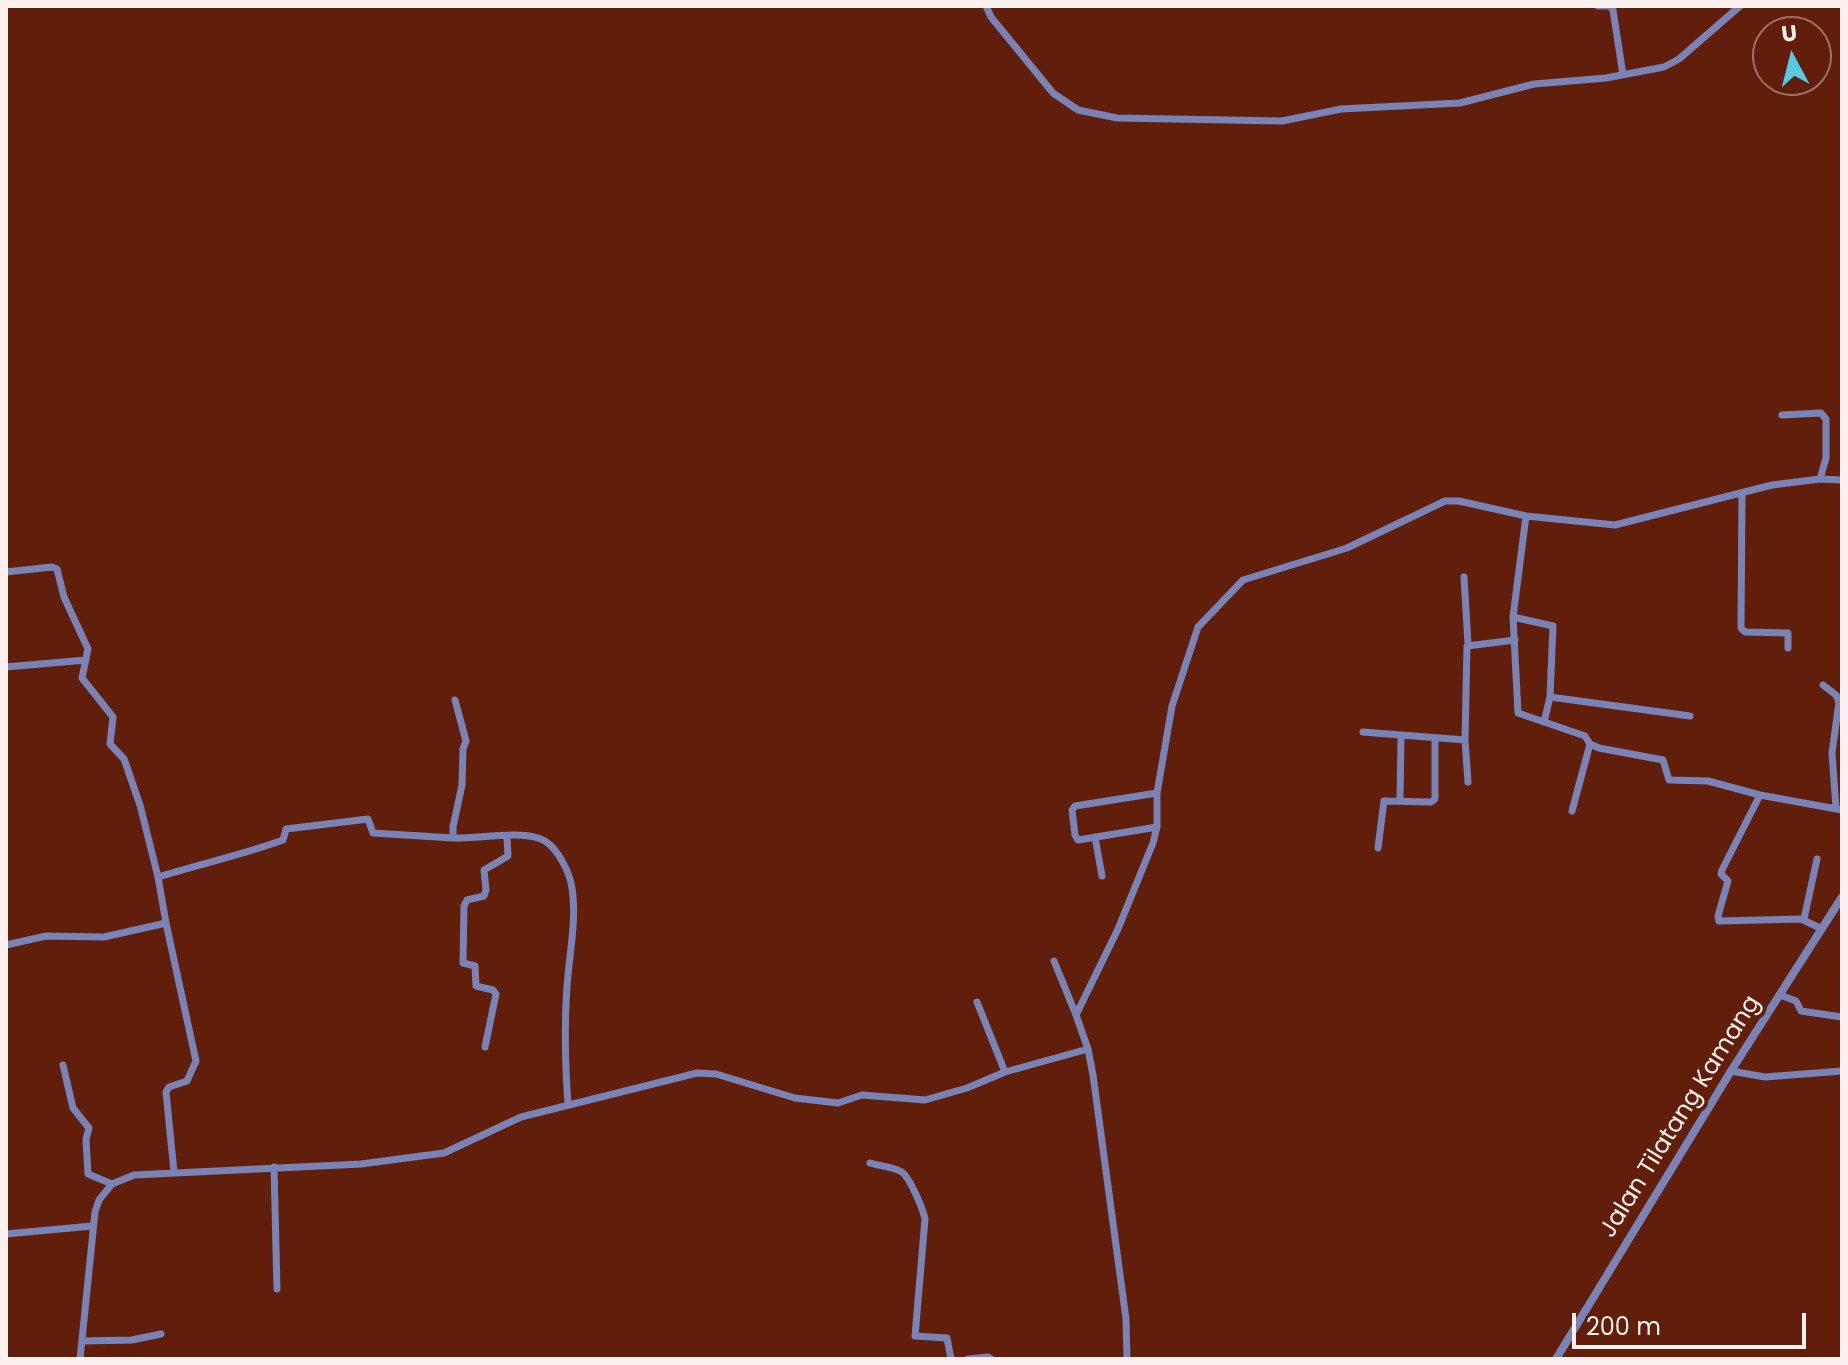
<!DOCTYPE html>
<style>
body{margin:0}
#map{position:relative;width:1848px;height:1365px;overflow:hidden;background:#611f0b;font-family:Poppins,sans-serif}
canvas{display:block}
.frame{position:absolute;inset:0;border:8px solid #faf1ef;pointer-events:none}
.north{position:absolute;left:1752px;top:16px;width:80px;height:80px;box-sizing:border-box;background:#611f0b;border:2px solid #9e7366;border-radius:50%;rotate:353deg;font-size:22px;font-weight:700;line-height:32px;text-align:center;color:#faf1ef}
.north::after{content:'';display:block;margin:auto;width:28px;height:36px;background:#58c9e4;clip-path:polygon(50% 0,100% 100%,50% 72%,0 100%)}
.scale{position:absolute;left:1572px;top:1313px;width:234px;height:36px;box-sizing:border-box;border:4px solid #faf1ef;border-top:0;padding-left:10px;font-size:24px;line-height:28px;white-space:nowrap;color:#faf1ef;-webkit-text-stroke:6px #611f0b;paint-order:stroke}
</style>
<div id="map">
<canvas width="1848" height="1365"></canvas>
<div class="frame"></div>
<div class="north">U</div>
<div class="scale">200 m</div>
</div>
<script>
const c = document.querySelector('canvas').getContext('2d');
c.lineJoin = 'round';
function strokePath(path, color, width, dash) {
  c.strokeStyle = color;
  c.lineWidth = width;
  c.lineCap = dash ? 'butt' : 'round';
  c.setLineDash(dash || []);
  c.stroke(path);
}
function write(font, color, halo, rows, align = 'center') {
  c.font = font + ' Poppins,sans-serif';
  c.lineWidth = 8;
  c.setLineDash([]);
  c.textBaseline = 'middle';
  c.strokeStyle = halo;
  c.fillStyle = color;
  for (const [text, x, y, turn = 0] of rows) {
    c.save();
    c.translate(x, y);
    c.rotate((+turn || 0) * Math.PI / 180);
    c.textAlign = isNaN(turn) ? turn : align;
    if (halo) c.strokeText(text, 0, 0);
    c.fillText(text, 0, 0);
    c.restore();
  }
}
strokePath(new Path2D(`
 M986 6 991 17 1053 93 1078 110 1117 118 1282 121 1341 109 1460 103 1534 84 1606 78 1664 67 1679 59 1740 6
 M1598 6H1610L1613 10 1623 75
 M1782 415 1821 413 1826 419V458L1820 479
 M1742 493 1741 628 1745 632 1788 633V648
 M1526 516 1513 617 1518 713 1585 736 1590 744 1599 748 1663 760 1669 780 1708 781 1760 795 1842 810
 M6 572 52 567 57 569 64 597 88 649 82 678 113 717 110 744 124 759 140 805 158 877 166 923 196 1061 187 1081 169 1087 166 1092 174 1172
 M1464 577 1468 644
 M1513 617 1553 626 1550 697 1544 722
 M6 667 86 660
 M1823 685 1836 695 1839 702 1832 753 1836 808
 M1550 697 1690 716
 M455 700 466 741 463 749 462 785 453 827V838C479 839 523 829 545 841 558 849 570 873 572 888 577 920 569 955 567 987 564 1028 565 1063 568 1104
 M1363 732 1465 740
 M1468 782 1465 740 1467 646 1515 640
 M1157 793 1075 806 1072 810 1075 835 1078 840 1157 827
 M1760 795 1722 870 1721 874 1728 881 1718 916 1719 921 1801 919 1820 928
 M1400 801 1401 736
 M1572 811 1590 744
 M1095 837 1102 876
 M1378 848 1384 801 1431 802 1435 799V738
 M158 877C200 864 242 855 283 840L286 829 368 819 373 833 453 838
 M1804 919 1817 859
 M6 945 46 936 104 937 166 923
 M1054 961 1076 1015
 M1780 995 1796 1001 1801 1011 1842 1017
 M977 1002 1005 1072
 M485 1047 496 994 493 990 476 986 475 966 463 963 464 906 467 900 484 896 486 890 484 870 508 856 507 837
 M63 1065 73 1108 89 1128 86 1139 88 1174 112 1184
 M1731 1071 1765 1077 1842 1071
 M870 1163C880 1166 893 1167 902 1172 910 1178 923 1209 925 1219L915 1336 947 1338 951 1359
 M274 1167 277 1289
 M6 1234 92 1226
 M83 1341 132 1340 161 1334
 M80 1359 95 1212 99 1200 112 1184 134 1175 361 1164 444 1153 521 1117 697 1073 716 1074 795 1098 838 1103 862 1095 925 1100 967 1088 1005 1072 1088 1049
 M968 1359 988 1357 991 1359
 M1127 1359 1126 1319 1093 1075 1088 1049 1076 1015 1118 929 1153 843 1157 827V793L1172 706 1198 627 1243 580 1347 548 1445 501H1459L1526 516 1615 525 1772 485 1820 479 1842 480`), '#7a83b5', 7);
strokePath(new Path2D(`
 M1556 1359 1731 1071 1842 897`), '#7a83b5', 8);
write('24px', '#faf1ef', '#611f0b', [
 ["Jalan Tilatang Kamang",1681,1117,-58]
]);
</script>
